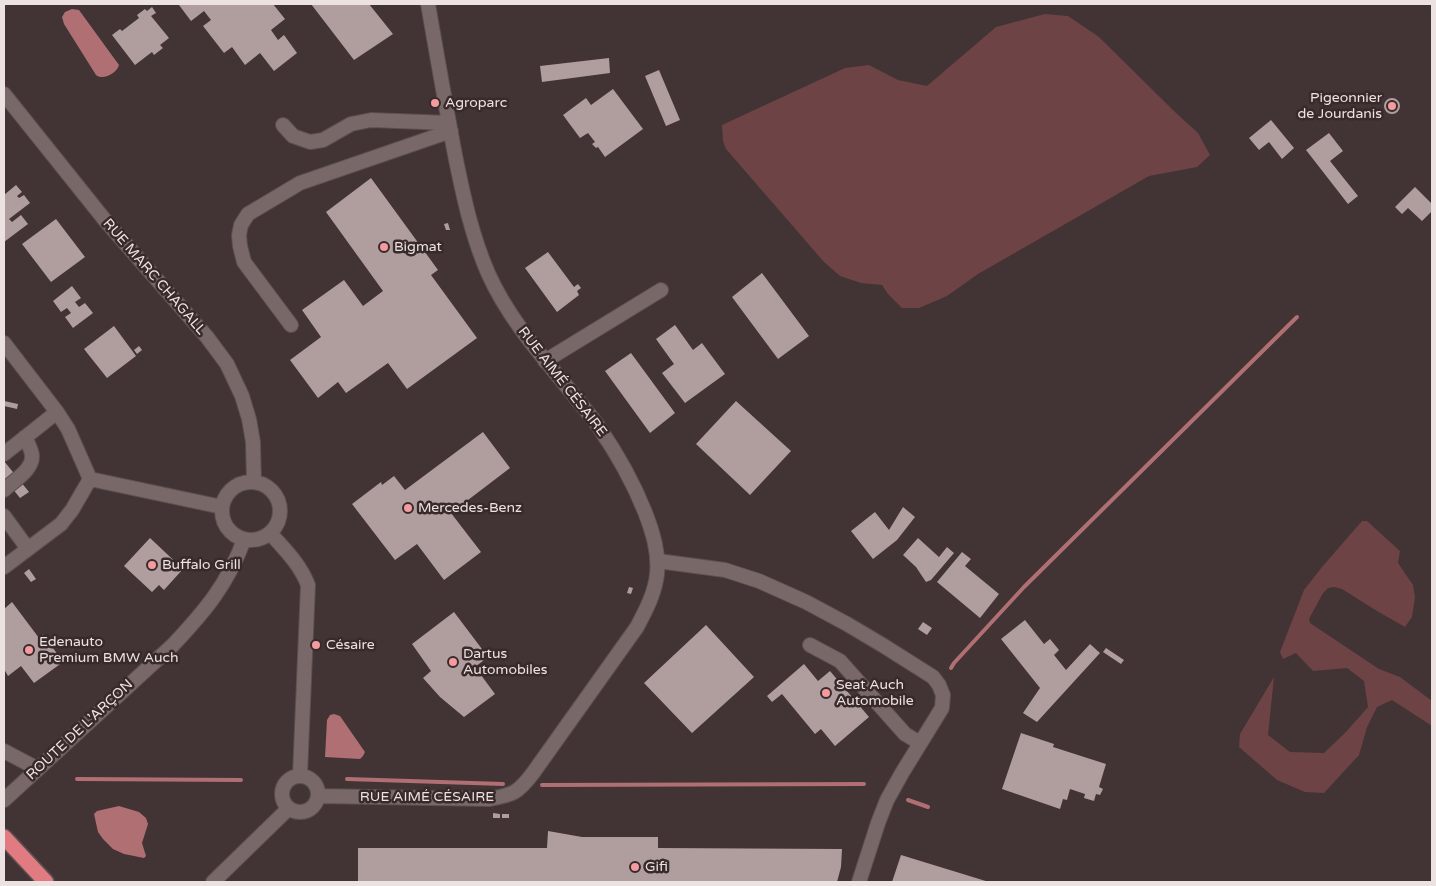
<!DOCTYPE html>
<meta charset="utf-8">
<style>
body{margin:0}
#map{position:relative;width:1436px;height:886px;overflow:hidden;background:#423334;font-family:"Varela Round",sans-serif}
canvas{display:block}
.frame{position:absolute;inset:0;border:5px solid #ece2e2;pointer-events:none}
</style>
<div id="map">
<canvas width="1436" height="886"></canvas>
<div class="frame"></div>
</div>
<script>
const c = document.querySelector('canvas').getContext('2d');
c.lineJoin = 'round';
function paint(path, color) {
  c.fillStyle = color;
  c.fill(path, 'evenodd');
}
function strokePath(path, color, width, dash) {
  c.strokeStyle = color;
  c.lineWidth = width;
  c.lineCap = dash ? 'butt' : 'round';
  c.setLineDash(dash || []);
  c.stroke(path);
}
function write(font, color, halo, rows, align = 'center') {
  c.font = font + ' "Varela Round",sans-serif';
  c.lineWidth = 5;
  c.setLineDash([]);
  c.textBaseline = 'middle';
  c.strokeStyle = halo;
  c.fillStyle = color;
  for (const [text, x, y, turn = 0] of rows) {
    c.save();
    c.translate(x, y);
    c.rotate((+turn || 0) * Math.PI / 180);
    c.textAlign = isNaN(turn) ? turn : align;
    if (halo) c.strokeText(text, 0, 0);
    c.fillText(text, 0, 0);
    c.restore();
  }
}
paint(new Path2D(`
 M1045 14 1068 16 1099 37 1176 113 1198 133 1210 155 1197 167 1149 176 978 274 947 296 919 308H902L888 294 882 285 861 283 840 276 824 262 726 149 723 141 722 125 845 68 869 65 898 80 927 86 996 27Z
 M1362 521H1367L1400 551 1398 563 1413 585 1415 597 1412 617 1405 627 1377 611 1342 589 1334 587 1328 588 1323 593 1309 619 1310 623 1379 669 1400 677 1432 701V726L1392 700 1377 707 1367 727 1359 755 1324 793 1305 792 1277 780 1239 747 1240 734 1274 677 1268 735 1290 752 1324 753 1345 733 1368 707 1364 681 1347 668 1313 671 1296 653 1283 659 1280 652 1304 590 1322 567Z`), '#6e4345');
paint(new Path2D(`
 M72 9 79 10 119 65C117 73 103 81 96 75L64 24 62 17 65 12Z
 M334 714 340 716 365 752 363 756 360 759 325 757 327 720 330 715Z
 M119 806 139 812 146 818 148 824 142 843 146 856 144 858 124 854 113 849 103 839 98 832 94 814 97 811Z`), '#b06f72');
strokePath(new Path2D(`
 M951 668 954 663 1024 587 1297 317
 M77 779 241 780
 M347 779 503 784
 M542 785 864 784
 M908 800 928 807`), '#b06f72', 4);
paint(new Path2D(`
 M180 4H273L285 19 271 30 278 40 284 35 297 53 274 71 260 53 245 65 232 47 224 53 203 26 211 20 204 11 191 21 179 5Z
 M311 4H369L393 34 354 60Z
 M152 7 156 13 151 16 169 38 160 45 163 48 154 55 152 52 135 65 112 35 120 29 122 31 139 18 137 15 145 9 147 11Z
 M609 58 610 73 542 82 540 66Z
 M659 70 680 120 666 126 645 76Z
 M613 89 643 129 605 157 598 147 596 148 592 144 595 142 588 133 580 138 563 115 586 98 591 105Z
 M1384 106a8 8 0 1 1 16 0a8 8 0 1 1-16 0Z
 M1271 120 1294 148 1282 159 1269 142 1259 150 1249 138Z
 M1329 133 1343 151 1330 161 1358 196 1348 204 1306 150Z
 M371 178 438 270 431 275 477 338 407 389 388 363 346 393 338 382 318 398 290 360 321 337 302 310 344 280 363 306 383 291 326 212Z
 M16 185 22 192 17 196 19 198 24 195 30 203 9 219 12 222 21 215 28 224 4 242V195Z
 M1415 187 1432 204V211L1422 221 1408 208 1402 214 1395 207Z
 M56 219 85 257 51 282 22 244Z
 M448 223 450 230H446L444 224Z
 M548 252 574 287 578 284 581 288 577 291 579 295 557 312 525 268Z
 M762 273 809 336 778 359 732 297Z
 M72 286 81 298 75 302 79 307 85 303 93 313 73 328 65 317 71 313 67 308 61 312 53 301Z
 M675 325 693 350 702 343 725 374 685 403 662 373 674 364 656 339Z
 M114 326 136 356 107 378 84 349Z
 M139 346 142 350 137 354 134 350Z
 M631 353 675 413 650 433 605 371Z
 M4 401 18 404 17 409 4 406Z
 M736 401 791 451 750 495 696 444Z
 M483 432 510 468 451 513 481 552 444 580 417 544 395 560 352 504 381 482 382 485 394 476 405 490Z
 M4 461 29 492 20 498 4 478Z
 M903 507 915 517 897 540 873 559 851 531 875 512 889 530Z
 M150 538 183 569 164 590 159 585 152 592 124 566Z
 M918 538 939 557 947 547 954 553 931 580 926 582 916 567 903 555Z
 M962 552 971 559 965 566 999 594 980 618 937 582Z
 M29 569 36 579 31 582 24 573Z
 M629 587 633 588 631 594 627 593Z
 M12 602 39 638 43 634 63 662 34 683 21 666 8 676 4 669V609Z
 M454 612 488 657 475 667 495 694 464 717 440 697 423 678 431 671 412 644Z
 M1025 620 1044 644 1050 639 1059 650 1054 655 1066 670 1090 644 1100 653 1037 722 1023 713 1040 688 1001 639Z
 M923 622 932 628 927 635 918 629Z
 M706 625 754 677 692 733 644 683Z
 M1106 648 1124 660 1121 664 1103 652Z
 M804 664 818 681 830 671 869 717 835 746 821 729 815 734 782 694 772 702 767 696Z
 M1021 733 1054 744 1053 747 1106 764 1099 787 1103 789 1100 795 1096 794 1094 801 1084 798 1085 794 1070 789 1067 800 1063 799 1060 809 1002 789Z
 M493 813 500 814V818H493Z
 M502 814H509V818H502Z
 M548 831 582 837H658V848L842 849 841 867 837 882H358V848H547Z
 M901 855 989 882H892Z`), '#b09e9f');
const minor = new Path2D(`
 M4 94 104 219 207 337 227 364 242 396 249 419 253 442 254 482
 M283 125 293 136 310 142 323 140 351 124 371 120 449 123
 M291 325 244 262 240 246 239 235 241 225 248 214 300 183 451 131
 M4 343 57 412 68 429 90 479 222 507
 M545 361 661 290
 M4 454 57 412
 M222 511a29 29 0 1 1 58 0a29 29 0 1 1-58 0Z
 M4 490C13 481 33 470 32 456 32 450 27 442 25 437
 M4 516 28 549
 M271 534C285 550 300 564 308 585L300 775
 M658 561 725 570 759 581 806 602 847 624 884 646 933 677 939 685 943 695 942 708 902 773 887 800 878 823 859 882
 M4 567 61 524 72 510 90 479
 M810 645 840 661 905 734 920 743
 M4 751 38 769
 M282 794a18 18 0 1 1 36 0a18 18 0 1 1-36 0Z
 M318 796 489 799C513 795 518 793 533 773L637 627C646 610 655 593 657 574 659 552 653 533 645 512 633 482 616 452 598 426 590 414 580 404 572 393 541 355 508 318 488 273 472 236 464 199 456 160 446 108 437 56 428 4
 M4 800 173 645C205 611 227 585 244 540
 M213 882 288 809`);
const highway = new Path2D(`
 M4 837 46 882`);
strokePath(minor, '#5b4f4f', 16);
strokePath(highway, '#5b4f4f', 18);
strokePath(minor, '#796868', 14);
strokePath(highway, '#e17b82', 15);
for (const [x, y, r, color] of [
 [435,103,5,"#f49b9f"],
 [1392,106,5,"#f49b9f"],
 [384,247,5,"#f49b9f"],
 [408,508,5,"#f49b9f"],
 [152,565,5,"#f49b9f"],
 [316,645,5,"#f49b9f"],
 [29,650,5,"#f49b9f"],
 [453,662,5,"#f49b9f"],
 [826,693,5,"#f49b9f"],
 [635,867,5,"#f49b9f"]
]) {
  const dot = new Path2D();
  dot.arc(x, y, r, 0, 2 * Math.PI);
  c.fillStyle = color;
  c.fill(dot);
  strokePath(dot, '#38292a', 2);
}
write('14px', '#ece2e2', '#38292a', [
 ["Pigeonnier",1382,98,"right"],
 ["de Jourdanis",1382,114,"right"],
 ["Agroparc",445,103],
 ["Bigmat",394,247],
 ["Mercedes-Benz",418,508],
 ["Buffalo Grill",162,565],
 ["Edenauto",39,642],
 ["Premium BMW Auch",39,658],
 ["Césaire",326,645],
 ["Dartus",463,654],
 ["Automobiles",463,670],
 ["Seat Auch",836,685],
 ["Automobile",836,701],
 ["Gifi",645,867]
], 'left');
write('14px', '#ece2e2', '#38292a', [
 ["RUE MARC CHAGALL",154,277,49],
 ["RUE AIMÉ CÉSAIRE",562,382,52],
 ["ROUTE DE L’ARÇON",80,730,-43],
 ["RUE AIMÉ CÉSAIRE",427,797]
]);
</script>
